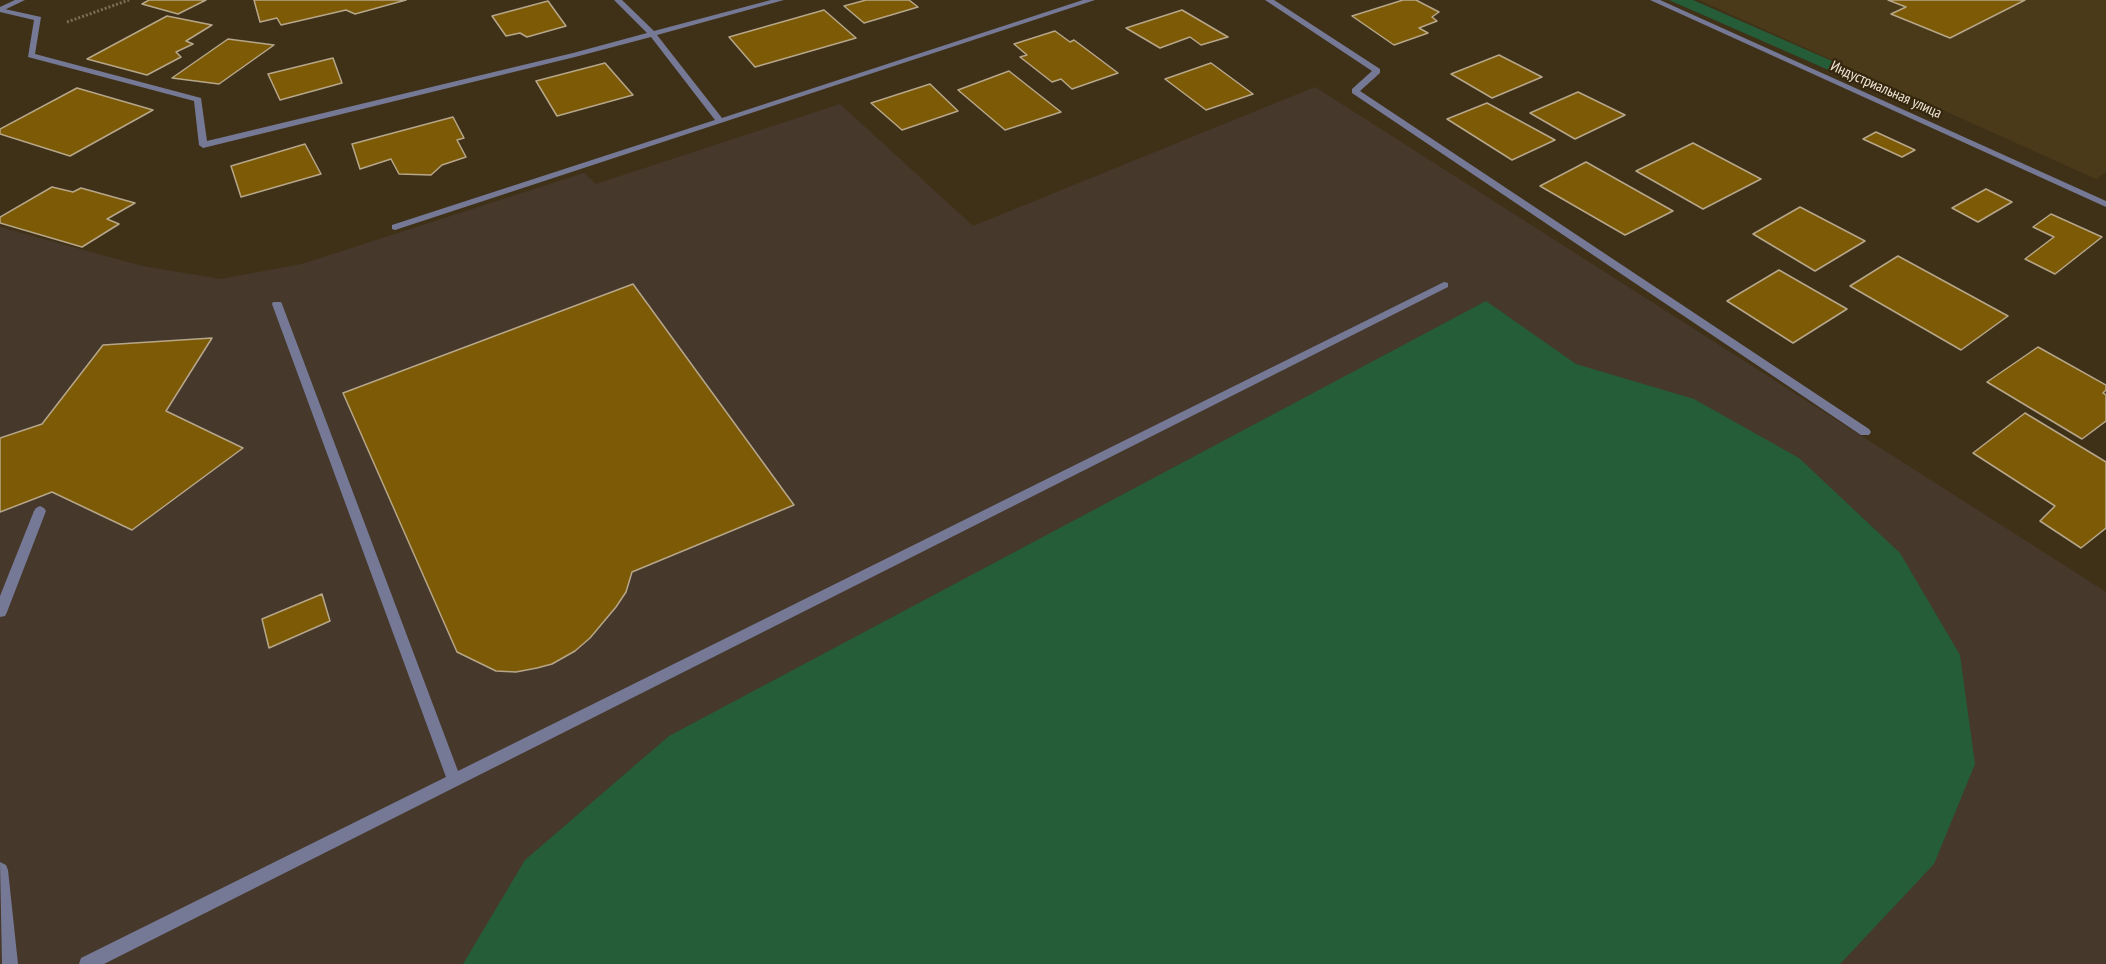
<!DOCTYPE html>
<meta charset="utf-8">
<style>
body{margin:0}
canvas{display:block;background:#3f3118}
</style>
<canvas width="2106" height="964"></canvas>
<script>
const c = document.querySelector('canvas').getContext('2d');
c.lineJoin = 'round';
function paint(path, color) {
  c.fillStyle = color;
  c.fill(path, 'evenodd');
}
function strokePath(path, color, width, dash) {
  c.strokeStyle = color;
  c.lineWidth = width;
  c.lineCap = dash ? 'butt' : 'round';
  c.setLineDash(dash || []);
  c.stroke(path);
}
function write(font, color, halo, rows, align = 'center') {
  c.font = font + ' "PT Sans Narrow",sans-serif';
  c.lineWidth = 4.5;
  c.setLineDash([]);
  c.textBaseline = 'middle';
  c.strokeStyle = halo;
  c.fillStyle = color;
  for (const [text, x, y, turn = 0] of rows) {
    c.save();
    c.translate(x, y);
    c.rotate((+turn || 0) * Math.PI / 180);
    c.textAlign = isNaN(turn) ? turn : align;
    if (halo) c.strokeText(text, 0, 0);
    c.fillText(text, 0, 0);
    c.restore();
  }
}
paint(new Path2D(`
 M1699 0H2106V172L2096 179Z`), '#4b3a19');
paint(new Path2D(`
 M1315 87 2106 592V964H0V227L142 266 221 279 302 264 584 173 596 184 840 104 973 226Z`), '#46382b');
paint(new Path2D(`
 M1669 0H1693L1889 86 1881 93Z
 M1486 301 1576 364 1694 399 1799 458 1900 553 1960 655 1975 764 1934 864 1840 964H463L525 860 669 736Z`), '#245d38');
const building = new Path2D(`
 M149 0H206L178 14 142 4Z
 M254 0H406L355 14 346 10 281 25 277 18 260 22Z
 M866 0H909L918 7 864 23 844 6Z
 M1403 0H1416L1439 12 1432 17 1437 21 1419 28 1428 33 1394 45 1352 16Z
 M1888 0H2025L1950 38 1891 14 1906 7Z
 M548 1 566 26 527 37 520 33 506 36 492 16Z
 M824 10 856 38 755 67 729 37Z
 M1182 10 1228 37 1201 45 1190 37 1160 48 1126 28Z
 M167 16 212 25 186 41 193 44 176 52 181 57 147 75 87 59Z
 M1055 31 1070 42 1074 40 1118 73 1072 89 1061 79 1052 82 1020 57 1027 55 1014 44Z
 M228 39 274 45 219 84 172 78Z
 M1499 55 1542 77 1492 98 1451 74Z
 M333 58 342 83 280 100 268 74Z
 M605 63 633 95 557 116 536 81Z
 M1211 63 1253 94 1206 110 1165 79Z
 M1009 71 1061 112 1005 130 958 90Z
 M930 84 958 111 902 130 871 103Z
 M77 88 153 110 70 156 0 134V129Z
 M1578 92 1625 115 1575 139 1530 113Z
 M1487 103 1555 140 1512 160 1447 119Z
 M453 117 464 138 457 140 466 157 442 165 431 175 399 174 391 159 360 169 352 144Z
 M1876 132 1915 150 1902 157 1863 139Z
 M1693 143 1761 179 1703 209 1636 171Z
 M305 144 321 174 241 197 231 166Z
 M1586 162 1673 211 1625 235 1540 186Z
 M52 187 73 192 81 188 135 203 107 219 119 224 82 247 0 223V217Z
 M1986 189 2012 202 1978 222 1952 208Z
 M1800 207 1865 241 1815 271 1753 234Z
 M2051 214 2102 237 2055 274 2025 259 2054 237 2033 227Z
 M1898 256 2008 316 1961 350 1850 286Z
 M1779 270 1847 309 1793 343 1727 301Z
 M633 284 794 505 632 572 626 592 616 607 590 638 575 651 552 664 537 668 516 672 496 671 457 652 343 393Z
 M212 338 166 411 243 448 132 530 52 492 0 512V438L42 424 103 345Z
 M2038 347 2106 385V390L2103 393 2106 395V421L2082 439 1987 382Z
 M2025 413 2106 462V528L2081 548 2040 521 2055 506 1973 453Z
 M322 594 330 621 269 648 262 619Z`);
paint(building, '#7d5a05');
strokePath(building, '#b7a78a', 1.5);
strokePath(new Path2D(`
 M67 22 129 0`), '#7a6e58', 3, [2, 2]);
paint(new Path2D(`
 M614 0H622L654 31 771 0H784L657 35 722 118 1083 0H1095L395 230 392 229V225L715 120 651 37 575 57 203 148 199 145 194 101 28 57 34 20 0 12V8L41 17 35 54 201 98 207 141 573 53 647 33Z
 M1265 0H1274L1380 69V73L1360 91 1869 429 1871 432 1869 435H1861L1352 93V89L1372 71Z
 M1444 282 1448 283V287L104 964H79L81 958 446 777 272 304 273 302H281L282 304 458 771Z
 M40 506 44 508 46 511 7 612 5 616 0 617V596L34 511 36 508Z
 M0 862 6 865 8 870 18 964H2Z`), '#757996');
paint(new Path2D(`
 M15 0H25L0 12V7Z
 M1650 0H1660L2106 201V207Z`), '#757996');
write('15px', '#efe6d7', '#34270d', [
 ["Индустриальная улица",1886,90,24]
]);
</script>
